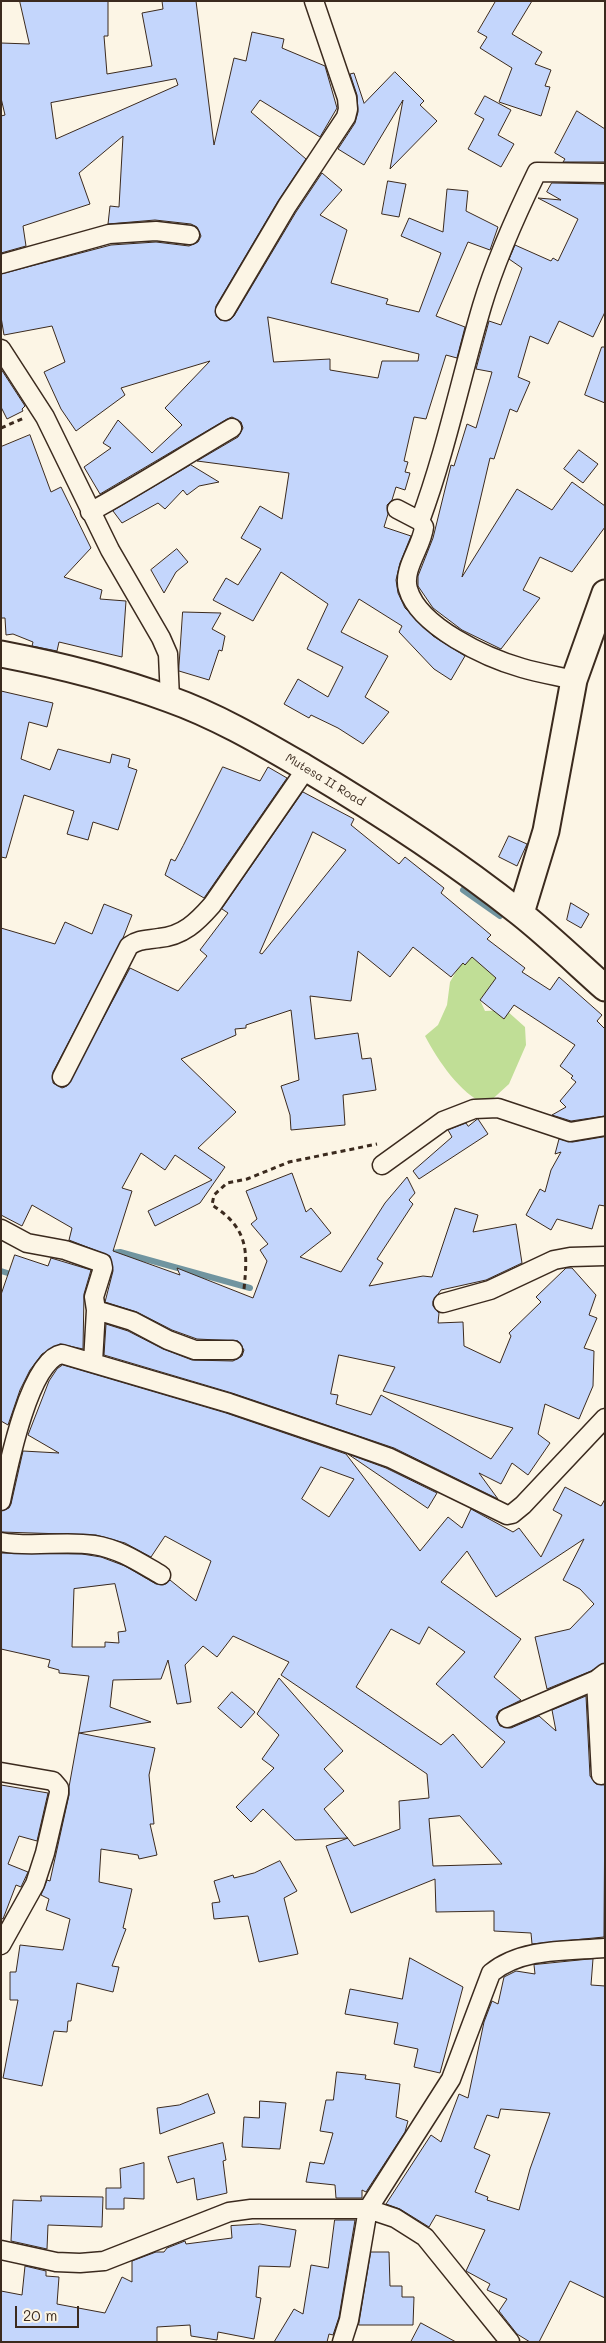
<!DOCTYPE html>
<style>
body{margin:0}
#map{position:relative;width:606px;height:2343px;overflow:hidden;background:#fcf5e5;font-family:Mali,sans-serif}
canvas{display:block}
.frame{position:absolute;inset:0;border:2px solid #3b2a1e;pointer-events:none}
.scale{position:absolute;left:15px;top:2306px;width:64px;height:22px;box-sizing:border-box;border:2px solid #3b2a1e;border-top:0;padding-left:6px;font-size:15px;line-height:18px;white-space:nowrap;color:#3b2a1e;-webkit-text-stroke:4px #fcf5e5;paint-order:stroke}
</style>
<div id="map">
<canvas width="606" height="2343"></canvas>
<div class="frame"></div>
<div class="scale">20 m</div>
</div>
<script>
const c = document.querySelector('canvas').getContext('2d');
c.lineJoin = 'round';
function paint(path, color) {
  c.fillStyle = color;
  c.fill(path, 'evenodd');
}
function strokePath(path, color, width, dash) {
  c.strokeStyle = color;
  c.lineWidth = width;
  c.lineCap = dash ? 'butt' : 'round';
  c.setLineDash(dash || []);
  c.stroke(path);
}
function write(font, color, halo, rows, align = 'center') {
  c.font = font + ' Mali,sans-serif';
  c.lineWidth = 5;
  c.setLineDash([]);
  c.textBaseline = 'middle';
  c.strokeStyle = halo;
  c.fillStyle = color;
  for (const [text, x, y, turn = 0] of rows) {
    c.save();
    c.translate(x, y);
    c.rotate((+turn || 0) * Math.PI / 180);
    c.textAlign = isNaN(turn) ? turn : align;
    if (halo) c.strokeText(text, 0, 0);
    c.fillText(text, 0, 0);
    c.restore();
  }
}
paint(new Path2D(`
 M465 956 484 958 498 977 480 1000 485 1011 506 1010 525 1027 526 1045 509 1084 486 1105C459 1092 439 1062 425 1036L438 1025 447 1005 450 982Z`), '#c0de96');
strokePath(new Path2D(`
 M463 890 500 916
 M87 1250 110 1253 120 1252 250 1288
 M1 1271 17 1276`), '#7195a0', 6);
const building = new Path2D(`
 M20 1H108V36H104L107 74 152 66 142 13 163 9 162 1H196L214 145 234 58 246 61 252 32 284 39 282 48 325 66 337 108 320 137 260 100 251 112 306 159 278 201 216 306V316L220 320H230L234 316 296 212 322 173 342 190 320 215 347 230 331 283 388 299 386 304 419 312 441 253 401 236 409 218 443 232 447 189 468 191 466 211 498 227 490 250 468 242 436 316 465 327 457 358 446 355 426 419 414 417 404 461 408 462 405 472 410 473 405 490 396 487 392 500 387 505 388 514 384 527 411 536 400 563 396 580 398 593 405 608 433 636 465 656 451 680 434 669 399 632 402 626 359 599 341 632 388 656 365 697 389 712 363 744 338 728 311 715 309 718 284 704 298 679 328 697 343 667 307 649 328 604 281 572 253 621 213 600 226 578 238 585 261 549 241 538 260 506 282 519 289 473 197 461 238 437 243 428 241 422 232 417 227 419 100 494 84 467 111 448 103 443 118 420 152 453 182 425 165 408 210 361 121 388 125 395 76 431 61 409 44 372 65 362 52 326 4 335 1 317V274L111 245 156 242 189 246 198 242 201 236 197 227 191 224 155 220 108 224 110 206 119 207 123 136 79 173 90 204 23 226 26 246 1 253V116L5 115 1 98V43L29 44ZM176 79 178 85 56 139 51 103ZM268 317 419 354 418 361H382L378 378 330 370V359L274 362Z
 M496 1H532L512 34 542 52 535 64 551 70 545 86 550 87 541 116 499 102 512 68 480 48 487 37 478 32Z
 M395 72 424 101 420 105 437 121 390 169 403 100 364 165 338 149 355 123 358 112 357 95 350 74 354 73 364 103Z
 M485 96 511 110 498 135 514 144 501 167 468 149 484 119 475 114Z
 M577 111 605 129V162H563L565 159 555 153Z
 M388 181 406 184 399 217 382 214Z
 M552 183 605 184V312L593 337 559 321 548 344 530 336 518 377 530 382 517 412 510 409 494 459 490 458 462 577 517 489 552 510 572 482 605 506V527L572 572 540 557 523 590 540 598 501 649 462 630 433 608 418 586V576L433 538 451 465 454 466 467 424 476 428 492 372 476 369 489 321 501 325 522 268 509 259 515 245 551 261 553 258 558 261 578 219 538 198 561 200 547 192Z
 M602 347H605V403L585 395Z
 M1 369 25 406 22 409 23 411 7 419 1 407Z
 M30 435 51 492 61 487 91 548 64 577 102 590 100 599 126 601 122 657 59 642 57 651 32 646 33 642 13 634 6 635 5 618H1V447Z
 M579 450 598 464 583 483 564 469Z
 M191 465 219 482 199 486 187 495 183 490 165 509 158 503 122 523 113 511Z
 M177 549 188 562 176 572 164 593 151 570Z
 M183 612 221 613 212 629 225 636 222 651 219 650 209 680 179 671Z
 M1 691 53 703 47 727 29 722 21 759 50 770 58 749 110 763 112 754 130 759 128 767 137 770 118 830 93 822 88 840 67 834 74 811 24 795 6 858 1 857Z
 M223 767 260 781 268 767 287 778 204 898 165 875 171 859 175 861 183 846Z
 M303 792 354 819 351 825 399 864 405 857 444 888 441 893 491 935 487 939 525 968 522 972 550 990 559 977 602 1015 597 1021 605 1029V1116L571 1121 552 1115 566 1107 560 1101 576 1082 571 1078 573 1076 560 1066 575 1045 514 1005 504 1019 480 1000 496 978 472 957 465 965 463 963 451 977 413 947 390 977 358 951 351 1001 310 996 315 1039 358 1033 362 1059 371 1058 376 1090 343 1095 345 1125 291 1130 290 1115 281 1086 299 1080 291 1010 246 1025V1028L235 1029 236 1035 181 1059 236 1112 198 1148 225 1167 200 1203 155 1226 148 1211 212 1180 175 1155 165 1170 141 1153 122 1188 132 1191 113 1251 180 1275 177 1268 253 1298 267 1261 260 1250 268 1244 251 1224 257 1219 246 1191 292 1173 306 1212 311 1208 331 1233 300 1257 341 1272 385 1203 407 1177 415 1193 409 1200 413 1204 377 1259 383 1263 369 1286 423 1276 432 1277 455 1208 478 1215 473 1232 516 1224 522 1263 486 1280 441 1290 433 1301V1306L439 1313 438 1323 463 1322 464 1346 500 1363 511 1336 509 1333 541 1302 536 1297 566 1268H572L596 1295 589 1315 597 1318 584 1348 594 1351 593 1386 579 1419 545 1404 538 1434 550 1443 528 1475 512 1463 501 1484 479 1473 498 1499 394 1448 232 1393 104 1355 106 1324 128 1331 163 1349 192 1360 233 1361 242 1356 244 1350 238 1341 197 1339 172 1330 137 1312 105 1302 113 1271 110 1256 69 1240 72 1228 32 1205 22 1226 1 1215V928L55 944 65 922 92 934 104 904 132 915 123 938 53 1072V1083L62 1088 67 1086 130 968 178 991 207 956 200 950 228 913 222 909ZM313 832 346 850 262 954 260 953ZM339 1355 395 1367 383 1391 513 1428 491 1459 381 1395 371 1415 336 1404 338 1395 331 1394Z
 M509 836 527 844 517 866 499 857Z
 M571 903 589 914 581 928 567 920Z
 M478 1119 488 1134 419 1179 413 1171 452 1137 448 1130 466 1123 468 1126Z
 M605 1137V1206L599 1205 592 1229 557 1219 551 1230 526 1215 540 1189 545 1192 551 1170 561 1152 555 1154 559 1139 572 1142Z
 M15 1255 48 1266 51 1258 91 1270 84 1294 83 1349 60 1344 42 1354 30 1370 20 1390 8 1425 1 1421V1295Z
 M63 1365 226 1413 346 1454 420 1551 448 1517 462 1528 471 1509 513 1532 519 1528 541 1557 562 1515 553 1510 565 1487 601 1506 605 1499V1663L591 1671 547 1689 535 1637 570 1629 594 1604 580 1589 563 1580 584 1539 496 1597 467 1551 441 1582 521 1639 494 1677 521 1700 499 1711 496 1717 500 1726 511 1728 539 1716 556 1731 552 1710 586 1696 590 1776 596 1784 605 1785 604 1937 532 1944 531 1933 494 1931V1911L436 1912 435 1879 351 1913 326 1846 348 1838 295 1840 263 1809 251 1822 236 1807 274 1768 262 1759 279 1735 257 1714 279 1678 343 1751 324 1769 344 1791 324 1809 354 1846 400 1829 399 1801 429 1798 427 1774 281 1675 289 1662 233 1636 217 1657 203 1646 185 1665 191 1702 177 1704 168 1660 161 1679 113 1680 110 1707 151 1722 79 1733 155 1748 149 1775 154 1824H150L157 1855 139 1859 138 1855 101 1849 99 1882 132 1889 123 1928 126 1929 112 1966 119 1967 113 1992 77 1983 71 2021H68L67 2032 54 2031 42 2086 3 2078 18 2000H10V1972H16L20 1945 63 1950 70 1919 46 1910 49 1899 41 1895 47 1880 50 1881 69 1795V1787L89 1676 59 1673V1670L48 1667 50 1660 1 1649V1553L82 1554 101 1557 125 1566 156 1584H166L170 1580 196 1601 211 1561 165 1536 151 1557 125 1543 96 1535 1 1532V1511L9 1508 11 1504 23 1451 59 1453 28 1435 49 1381 57 1369ZM321 1467 354 1479 329 1517 302 1499ZM115 1584 126 1631 118 1632 119 1643 105 1642V1647H72L74 1589ZM429 1627 465 1652 436 1684 505 1742 482 1768 453 1734 441 1745 356 1687 391 1629 419 1644ZM460 1816 502 1864 433 1866 429 1819Z
 M348 1454 386 1468 437 1493 428 1508Z
 M232 1692 255 1712 241 1728 218 1708Z
 M1 1785 48 1793 37 1841 19 1836 8 1864 28 1872 21 1887 16 1885 3 1919 1 1918Z
 M280 1861 297 1891 284 1898 298 1954 259 1962 248 1916 214 1919 212 1903 220 1902 214 1881 233 1875 234 1878 254 1873Z
 M410 1958 463 1987 440 2073 414 2067 418 2049 394 2044 398 2023 345 2014 350 1989 402 1999Z
 M593 1959 591 1985 605 1986V2298L570 2281 539 2342H530L517 2334 499 2311 507 2299 487 2290 490 2284 466 2271 485 2230 436 2215 429 2227 400 2209 386 2204 431 2135 441 2142 459 2094 468 2098 484 2022 492 2001 498 2004 504 1977 516 1971 535 1974 534 1965ZM501 2109 550 2113 530 2169 519 2210 487 2200 488 2197 475 2192 490 2155 474 2148 487 2115 498 2118Z
 M337 2072 366 2075 365 2079 400 2084 396 2117 408 2121 405 2132 366 2192 362 2190V2198H336L335 2185 306 2182 310 2162 324 2164 333 2133 320 2131 326 2100H333Z
 M208 2094 215 2113 160 2134 157 2108 179 2105Z
 M260 2101 286 2103 280 2149 242 2147 244 2117 259 2118Z
 M223 2143 226 2160 223 2161 227 2193 197 2200 194 2178 177 2183 168 2157Z
 M144 2163V2199L124 2198V2209H106V2188H121L120 2169Z
 M41 2196 103 2197 102 2227 48 2225 47 2249 11 2241 13 2200 41 2201Z
 M335 2220H355L339 2317 333 2335 329 2334 327 2342H274L294 2309 303 2314 311 2265 328 2268Z
 M260 2224 296 2230 290 2267 259 2266 256 2297 261 2298 254 2339 218 2332 217 2340 191 2336 190 2325 157 2327V2342H1V2291L22 2295 25 2266 46 2271V2276L59 2277 57 2304 105 2313 122 2277 132 2282V2261L156 2252H164L167 2248 185 2241 186 2244 232 2238 231 2226Z
 M371 2252H389L390 2286H402V2297H414L413 2325H359Z
 M421 2323 456 2342H411Z`);
paint(building, '#c4d6fc');
strokePath(building, '#3b2a1e', 1);
const street = new Path2D(`
 M1 264 109 234 156 231 190 235
 M225 311 287 206 346 117 348 109 347 98 314 1
 M1 349 45 417 110 550 161 638 168 654 170 699
 M397 509 420 521 424 527C422 547 402 569 408 589 419 627 487 658 522 668 539 673 557 676 574 680
 M90 512C138 486 184 456 232 428
 M420 521C446 451 461 377 482 306 496 259 516 215 537 172L605 173
 M62 1077 129 946C139 939 147 940 159 938 183 936 197 922 212 905L306 769
 M382 1165 443 1121 474 1109 498 1108 570 1132 605 1126
 M1 1229 27 1243 65 1250 102 1263 103 1268 94 1297 96 1310 93 1362
 M443 1303 490 1290 554 1260 570 1257 605 1256
 M96 1310 132 1321 168 1340 195 1350H233
 M1 1501C7 1472 29 1359 62 1354L229 1403 356 1446 390 1458 507 1515 512 1514 523 1505 605 1418
 M1 1542C32 1548 63 1540 94 1545 120 1549 140 1563 161 1575
 M507 1718 596 1680
 M1 1772 53 1781 59 1788V1793L45 1853 35 1884 1 1945
 M601 1775 596 1680 605 1673
 M1 2250 56 2262 80 2263 104 2261 229 2212 251 2209H368L349 2320 342 2342
 M510 2342 425 2237 395 2218 368 2209 451 2079 491 1973C521 1948 567 1951 605 1948`);
const secondary = new Path2D(`
 M1 654C58 665 115 679 169 699 217 716 261 742 304 767 378 811 452 859 520 913 549 936 577 963 605 988
 M521 913 546 831 574 680 605 593`);
strokePath(street, '#3b2a1e', 21);
strokePath(secondary, '#3b2a1e', 29);
strokePath(new Path2D(`
 M1 428 24 418
 M244 1289C248 1250 248 1228 212 1205L214 1195 227 1183 247 1179 289 1162 377 1144`), '#3b2a1e', 3, [5, 4]);
strokePath(street, '#fcf5e5', 18);
strokePath(secondary, '#fcf5e5', 25);
write('12px', '#3b2a1e', '#fcf5e5', [
 ["Mutesa II Road",325,780,31]
]);
</script>
